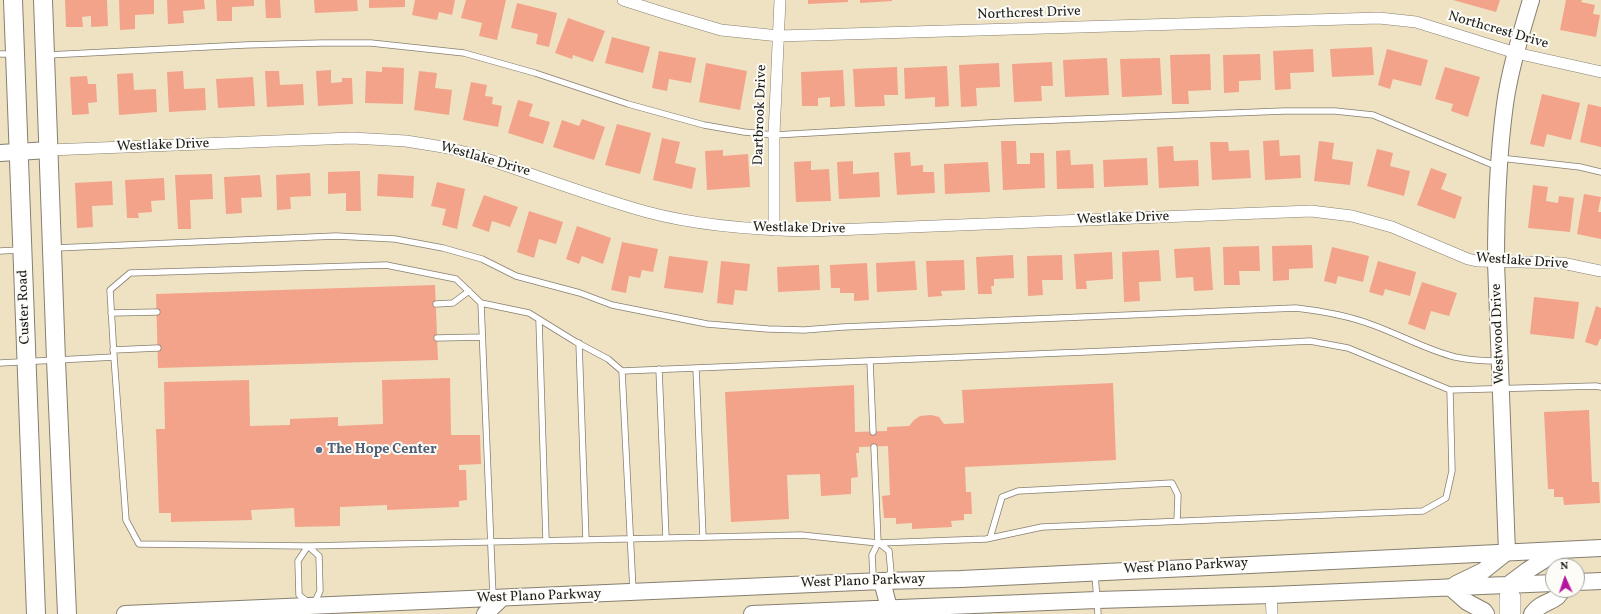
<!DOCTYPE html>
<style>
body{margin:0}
#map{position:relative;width:1601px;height:614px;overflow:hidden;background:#efe2c3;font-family:Vollkorn,serif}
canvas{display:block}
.north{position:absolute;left:1545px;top:558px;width:40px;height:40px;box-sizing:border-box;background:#fdfcf7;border:1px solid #a3a29f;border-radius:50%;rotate:357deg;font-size:11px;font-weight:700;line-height:16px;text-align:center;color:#1c1c1c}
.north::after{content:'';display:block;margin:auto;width:14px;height:18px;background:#b5179e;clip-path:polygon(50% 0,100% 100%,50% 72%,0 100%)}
</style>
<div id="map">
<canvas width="1601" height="614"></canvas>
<div class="north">N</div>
</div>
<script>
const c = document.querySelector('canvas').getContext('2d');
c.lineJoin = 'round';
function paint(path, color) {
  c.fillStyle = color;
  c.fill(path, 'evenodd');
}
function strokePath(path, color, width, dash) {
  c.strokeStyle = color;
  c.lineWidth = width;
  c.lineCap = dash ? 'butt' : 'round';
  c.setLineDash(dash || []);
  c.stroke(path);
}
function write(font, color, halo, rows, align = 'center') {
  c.font = font + ' Vollkorn,serif';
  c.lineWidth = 4;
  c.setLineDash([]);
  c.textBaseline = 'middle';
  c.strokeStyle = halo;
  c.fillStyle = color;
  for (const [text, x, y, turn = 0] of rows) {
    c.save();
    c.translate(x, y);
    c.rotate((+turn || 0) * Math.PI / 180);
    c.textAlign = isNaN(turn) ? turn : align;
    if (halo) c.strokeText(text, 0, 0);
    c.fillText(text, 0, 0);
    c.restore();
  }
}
paint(new Path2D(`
 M65 0H107L108 26 91 27V16L82 17 83 27H66Z
 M119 0H154V14L135 15V29L120 30Z
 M167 0H204L205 9 183 11 184 23 168 24Z
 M216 0H254V6L232 7V21H217Z
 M265 0H280L281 18H266Z
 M314 0H357L358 11 315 13Z
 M369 0H405V7L369 8Z
 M415 0H455L452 15 439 12 437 20 412 15Z
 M466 0H506L497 40 479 36 482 23 461 18Z
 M808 0H848V2L808 4Z
 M860 0H892V1L860 3Z
 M1453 0H1500L1496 12Z
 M1566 0H1582L1581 2 1595 5 1593 14 1600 15 1596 37 1560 30Z
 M517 3 557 13 549 47 536 44 538 34 511 28Z
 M568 18 605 31 593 62 573 55 572 59 555 53Z
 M612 37 650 47 643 73 605 63Z
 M1372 47 1374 75 1332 77 1330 49Z
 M1313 49 1314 72 1290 73 1291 89 1275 90 1273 51Z
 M1387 49 1428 60 1421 86 1393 79 1390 89 1378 85Z
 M659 51 696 58 691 83 669 79 667 91 652 88Z
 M1210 54 1211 90 1188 91 1189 104H1172L1170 55Z
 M1260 54 1261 80 1239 81V92L1224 93 1223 55Z
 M1107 58 1109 95 1065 97 1063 60Z
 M1160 58 1162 95 1122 97 1120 59Z
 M1052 62 1053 86H1041L1042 101 1014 102 1012 64Z
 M706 63 747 71 740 110 699 102Z
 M999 63 1000 87 976 88 977 106 961 107 959 65Z
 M947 66 949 106 935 107V97L905 99 904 68Z
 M382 67 404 68 403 104 365 103 366 71 382 72Z
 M897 67 898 95H884L885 106 855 107 853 69Z
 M1445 67 1480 77 1468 117 1451 111 1453 104 1435 99Z
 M331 70V83L342 82V78H352L353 104 318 106 316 71Z
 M843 70 845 106 830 107V97L818 98V106H802L801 72Z
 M183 71 184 89 205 88 206 110 169 112 167 72Z
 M265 71H279L280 85 303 84 304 105 267 107Z
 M419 71 437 73 435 88 452 90 449 115 414 110Z
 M133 73 134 90 156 89 157 112 119 115 117 74Z
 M87 76 88 84H96L97 102 88 103 89 114 72 115 70 77Z
 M253 77 255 106 218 108 216 79Z
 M471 82 487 85 485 96 493 97 492 104 502 106 498 127 463 120Z
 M1542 94 1580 103 1571 140 1547 134 1544 147 1530 144Z
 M518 100 533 104 529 116 550 122 543 144 508 133Z
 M1588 104 1601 107V147L1580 142Z
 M582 119 605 127 594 160 553 147 562 120 579 126Z
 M617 124 651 133 640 174 605 165Z
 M662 138 680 142 675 163 696 168 692 189 653 180Z
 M1279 140 1280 156 1300 155 1301 178 1265 180 1263 141Z
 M1001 141H1016L1017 164H1030V153H1044L1045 188 1003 190Z
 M1319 141 1334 143 1332 159 1353 162 1350 185 1314 181Z
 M1210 142H1228L1229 151 1249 150 1251 178 1212 180Z
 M1173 146 1174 161 1198 160 1199 186 1159 188 1157 147Z
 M1377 149 1393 153 1390 166 1410 171 1404 196 1367 186Z
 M723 150V156L748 154 750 187 707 190 705 151Z
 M1070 150 1071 165 1093 164 1094 188 1057 189 1056 151Z
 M910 152 911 166 923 165V172H934L935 193 897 195 894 153Z
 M1147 158 1148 185 1104 187 1103 160Z
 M811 161V170L829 169 831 201 796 202 794 162Z
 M853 161V174L879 172 880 197 839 199 837 162Z
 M988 162 990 192 945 194 944 164Z
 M1431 168 1447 174 1441 189 1462 197 1455 219 1417 205Z
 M360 171 361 211H346V193L328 194V172Z
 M310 173 311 196 290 197 291 209 277 210 276 175Z
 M212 174 213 199 190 200 191 229H178L175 175Z
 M378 174 414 176 413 198 377 196Z
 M260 175 262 197 241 198 242 213 226 214 224 177Z
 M164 178 165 200 151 201 152 212 138 213 139 218H127L125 180Z
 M112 181 113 205 92 206 93 227 77 228 75 183Z
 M437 182 465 189 457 229 442 225 446 209 431 206Z
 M1533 185 1548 187 1546 201 1558 203 1559 196 1574 198 1570 232 1528 228Z
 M1584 194 1601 197 1598 212H1601V239L1577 234Z
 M484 195 518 207 510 227 492 221 489 232 472 226Z
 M529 211 563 222 556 244 539 239 534 258 517 252Z
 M577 226 611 238 603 264 582 256 579 264 566 259Z
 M622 242 658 249 653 272 642 270 640 278 629 276 626 293 611 290Z
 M1312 245 1313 268 1289 269V280L1273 281 1272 246Z
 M1259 246 1260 271H1239L1240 285H1224L1223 247Z
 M1210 247 1213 290 1194 291 1193 277 1176 278 1174 249Z
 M1332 247 1369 256 1363 282 1338 276 1336 284 1324 281Z
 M1159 250 1161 281 1139 282 1140 301 1124 302 1122 252Z
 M1112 252 1113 279 1086 281 1087 289H1076L1074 254Z
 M1013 255 1014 278 994 279V286H991L992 294H978L976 257Z
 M1062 255 1063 280H1042L1043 295 1028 296 1027 256Z
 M669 256 708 261 703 293 664 288Z
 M964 260 965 290 941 291 942 296 928 297 926 261Z
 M721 261 750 264 747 291 735 290 733 305 717 303Z
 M915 261 917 290 877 292 876 263Z
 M1378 261 1416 272 1410 296 1385 289 1383 296 1369 292Z
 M867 263 869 300 854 301V293H840V288H831L830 265Z
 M819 265 820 290 778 292 777 267Z
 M1422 282 1457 293 1449 316 1431 311 1425 330 1408 324Z
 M435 285 438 360 158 368 156 294Z
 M1534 297 1579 302 1574 339 1530 334Z
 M1596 306 1601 308V339H1600L1597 346 1585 342Z
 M450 378 451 435H480L481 464 459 465V470H466L467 500 459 501V507L387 510V505L340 507V526L295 527 294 508 251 510 252 520 171 522V513H159L156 429H165L164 382 249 380 250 426 290 425V419L338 417V426L383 424 382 380Z
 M1113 383 1116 460 965 467 966 492H971L972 514H964V520L951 521 952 527 912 529V523L896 524V518H884L882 496 890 495 888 446 859 447V453H856L858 477 851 478V494L821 496 820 474 787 475 789 519 731 522 725 392 854 385 855 432 887 431V427L909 426 914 420 920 416 931 415 939 417 944 424 964 423 962 390Z
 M1589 410 1592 482H1599L1600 503 1564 505 1563 497H1554V489H1548L1544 412Z`), '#f3a389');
const lane = new Path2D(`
 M0 54H14
 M48 55 245 45 322 43H371L464 53 535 73 628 104 704 125 744 132 774 135 1006 122 1284 111H1335L1373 115 1498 167
 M1500 158 1580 167 1601 172
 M55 248 336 236 395 239 443 248 482 259 516 276 580 293 612 305 707 324 768 329 804 330 843 327 1296 308C1321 311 1346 315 1370 324 1399 334 1426 350 1455 357 1469 360 1484 361 1498 361
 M0 251 20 250
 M481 303 529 313 576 342 608 359 622 371
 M436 304 453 303 469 291
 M111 313 157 312
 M539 320 546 540
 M437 338 482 337
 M579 343 586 540
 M113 350 158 348
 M114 357 126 520 139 544 308 546 801 535 878 543 986 539 1042 527 1423 511 1446 498 1452 471 1450 390 1596 386 1601 387
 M870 361 873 432
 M0 363 114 357 110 290 130 273 386 265 456 279 481 303 493 597
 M696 368 703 537
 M659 369 666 538
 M874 447 878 543 872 555 873 575 878 578
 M990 538 1002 497 1018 491 1172 483 1178 495 1177 521
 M879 543 889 551 891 573 886 577
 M308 546 319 556 320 591 313 606 299 595 298 561Z
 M1095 574 1098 614
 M633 591 622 371 1109 351 1310 341 1348 348 1450 390`);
const street = new Path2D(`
 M623 0 667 14 721 30 779 36 1379 18 1416 22 1516 53 1601 72
 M49 150 352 138 406 141 443 147 468 153C528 172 586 195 647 212 699 226 755 230 809 231L1311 211 1352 216 1392 227 1468 259 1477 261 1562 263 1601 271
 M774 230V135L780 0
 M1508 585 1515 597V614
 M1271 595 1272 614
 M1505 614V597L1508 585`);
const secondary = new Path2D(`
 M0 153 49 150
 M1507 552 1496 262C1496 209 1498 156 1505 104 1510 69 1521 34 1531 0
 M882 581 889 608
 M1577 582 1601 581
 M1456 584 1483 571 1507 552
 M1508 585 1528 570 1560 550
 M1450 587 1467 602 1484 611 1486 614
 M125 614 882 581 961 579 1601 548
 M485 614 502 598
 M752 614 1097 600 1271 595 1553 583
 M1532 614C1541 602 1548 604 1557 597 1559 595 1561 592 1563 590`);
const primary = new Path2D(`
 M13 0 36 614
 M43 0 56 360 67 614`);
strokePath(lane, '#867f70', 7);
strokePath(street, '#867f70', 12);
strokePath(secondary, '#867f70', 18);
strokePath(primary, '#867f70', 20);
strokePath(lane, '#fff', 5.5);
strokePath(street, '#fff', 11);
strokePath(secondary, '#fff', 16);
strokePath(primary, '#fff', 18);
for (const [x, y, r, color] of [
 [319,450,4,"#5c6f8a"]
]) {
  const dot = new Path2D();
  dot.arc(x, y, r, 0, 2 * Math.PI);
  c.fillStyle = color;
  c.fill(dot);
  strokePath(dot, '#fdfcf7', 1.5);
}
write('14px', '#1c1c1c', '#fdfcf7', [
 ["Northcrest Drive",1029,14,-2],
 ["Northcrest Drive",1498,31,16],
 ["Dartbrook Drive",761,115,-88],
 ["Westlake Drive",163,146,-2],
 ["Westlake Drive",485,160,16],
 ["Westlake Drive",1123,219,-2],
 ["Westlake Drive",799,229,1],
 ["Westlake Drive",1522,262,4],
 ["Custer Road",25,307,-92],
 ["Westwood Drive",1499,334,-92],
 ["West Plano Parkway",1186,567,-3],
 ["West Plano Parkway",863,582,-2],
 ["West Plano Parkway",539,597,-2]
]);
write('bold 14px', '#4e5e75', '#fdfcf7', [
 ["The Hope Center",327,450]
], 'left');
</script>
